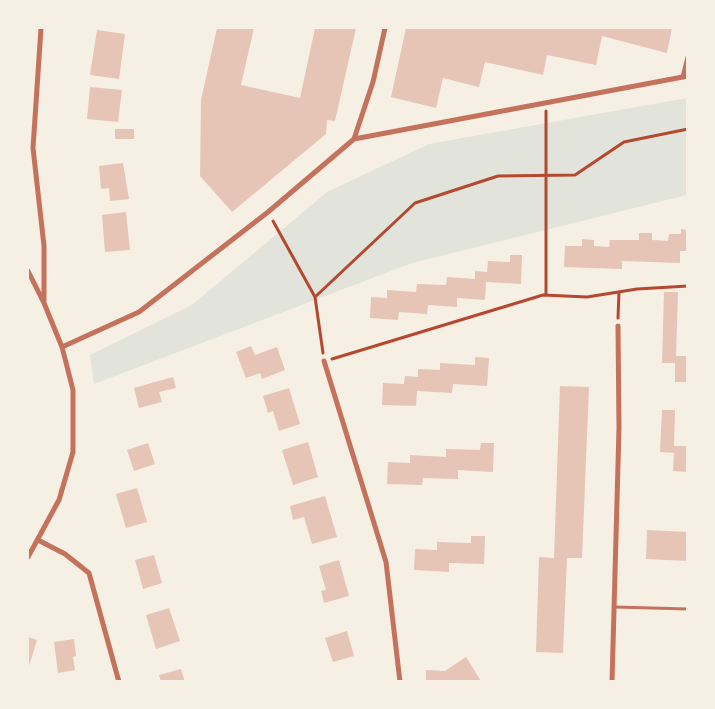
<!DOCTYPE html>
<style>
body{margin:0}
#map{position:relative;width:715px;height:709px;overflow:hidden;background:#f6efe4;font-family:Roboto,sans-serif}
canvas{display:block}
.frame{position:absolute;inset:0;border:29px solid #f6efe4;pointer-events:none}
</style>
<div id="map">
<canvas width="715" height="709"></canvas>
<div class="frame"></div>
</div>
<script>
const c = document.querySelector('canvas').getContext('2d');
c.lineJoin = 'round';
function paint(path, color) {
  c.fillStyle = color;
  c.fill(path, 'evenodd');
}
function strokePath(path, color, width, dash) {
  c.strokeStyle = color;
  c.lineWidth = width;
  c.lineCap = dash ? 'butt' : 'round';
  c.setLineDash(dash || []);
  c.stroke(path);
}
paint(new Path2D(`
 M687 98V195L412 263 94 384 90 355 192 305 327 192 429 144Z`), '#e2e4dc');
paint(new Path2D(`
 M217 28H254L241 85 300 98 315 28H356L335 121 327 120 326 134 232 212 200 176 201 100Z
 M406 28H672L667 53 602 36 596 65 547 55 543 75 485 62 479 87 443 78 436 108 391 97Z
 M97 30 125 34 119 79 90 75Z
 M90 87 122 90 118 122 87 119Z
 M115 129H134V139H115Z
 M123 163 129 199 110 201 109 188 101 189 99 166Z
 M126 212 130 250 105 252 102 215Z
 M681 229 688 230V251H680V263L622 261V269L564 267 565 246H582V239L594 240V246L609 247 610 240H639V233H652V240L668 241 669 234H681Z
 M510 255H522L521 284 486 282 485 300 457 298V307L428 305 427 314 399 312 398 320 370 318 371 297 387 298V290L416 292 417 284 446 285 447 277 475 279V271L487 272 488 261 510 262Z
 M664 292H678L676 356H688V382H675V363H662Z
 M251 346 255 355 277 347 285 370 262 379 260 373 246 378 236 352Z
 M475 357 489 358 487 386 453 384 452 393 417 391 416 406 382 405 383 383 404 384 405 376 418 377V369L440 370V363L475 365Z
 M173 377 176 388 159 392 162 402 139 408 134 388Z
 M560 386 589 387 582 558H567L563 653 536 652 539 557 554 558Z
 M289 388 300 424 279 431 273 411 268 413 263 396Z
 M662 410H675L674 446H688V472L673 471 674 453 660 452Z
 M308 442 318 477 293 485 282 450Z
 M148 443 155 464 134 471 127 450Z
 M481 443H494L493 472 458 470V479L423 478 422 485 387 484 388 462 410 463V455L446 457V449L480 450Z
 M137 488 147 522 126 528 116 494Z
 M325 496 337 537 312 544 304 517 293 520 290 506Z
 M647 530 688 532V561L646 559Z
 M471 536H485L484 564 449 563V572L414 570 415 549 437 550V542L471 543Z
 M154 555 162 583 143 589 135 560Z
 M339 560 349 596 324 603 321 591 326 590 319 566Z
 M169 608 180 641 156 649 146 615Z
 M347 631 354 656 333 662 325 638Z
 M28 637 37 640 28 669Z
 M74 639 76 656 73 657 75 670 58 673 54 642Z
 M466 657 481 681 479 682H426V670L445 671Z
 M181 669 185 682H161L159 675Z`), '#e6c5b7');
strokePath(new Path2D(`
 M273 221 315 297 415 203 498 176 575 175 624 142 688 129
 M546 295V111
 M315 297 323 353
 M618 318 619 292
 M332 359 543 295 587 297 637 289 688 286`), '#b5482f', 3);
strokePath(new Path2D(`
 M615 607 688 609`), '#c5725c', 3);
strokePath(new Path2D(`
 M41 28 33 148 44 246V301
 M683 77 688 57
 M354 139 373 82 385 28
 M28 271 44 303 62 347 73 390V452L59 500 28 557
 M62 347 139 312 268 212 354 139 688 76
 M324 361 386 562 400 682
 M38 540 65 554 89 573 119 682
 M612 682 619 428 618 326`), '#c5725c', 5);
</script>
